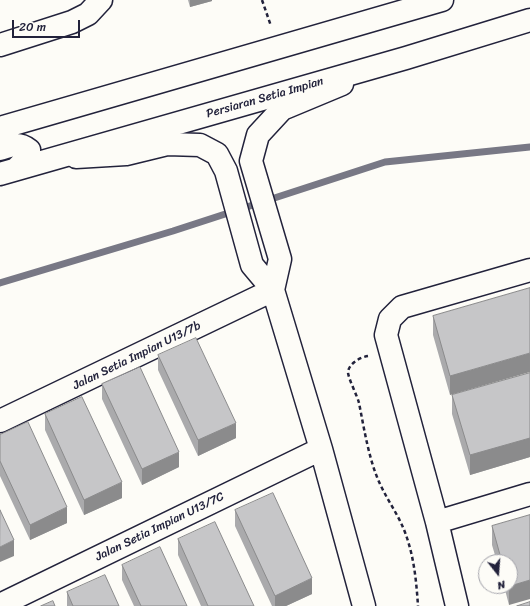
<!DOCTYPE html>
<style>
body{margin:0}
#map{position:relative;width:530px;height:606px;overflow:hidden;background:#fdfcf7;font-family:Sriracha,sans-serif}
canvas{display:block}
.north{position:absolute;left:478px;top:554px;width:40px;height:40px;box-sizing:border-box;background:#fdfcf7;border:1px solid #a5a5ac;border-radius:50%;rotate:163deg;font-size:11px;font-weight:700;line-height:16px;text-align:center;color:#22223b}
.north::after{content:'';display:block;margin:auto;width:14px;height:18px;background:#22223b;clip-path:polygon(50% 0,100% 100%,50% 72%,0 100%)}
.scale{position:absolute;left:12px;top:20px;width:68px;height:18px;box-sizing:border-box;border:2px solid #22223b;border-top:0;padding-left:5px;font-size:12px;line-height:14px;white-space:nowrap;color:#22223b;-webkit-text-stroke:3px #fdfcf7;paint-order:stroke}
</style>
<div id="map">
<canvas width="530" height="606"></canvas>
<div class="north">N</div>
<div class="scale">20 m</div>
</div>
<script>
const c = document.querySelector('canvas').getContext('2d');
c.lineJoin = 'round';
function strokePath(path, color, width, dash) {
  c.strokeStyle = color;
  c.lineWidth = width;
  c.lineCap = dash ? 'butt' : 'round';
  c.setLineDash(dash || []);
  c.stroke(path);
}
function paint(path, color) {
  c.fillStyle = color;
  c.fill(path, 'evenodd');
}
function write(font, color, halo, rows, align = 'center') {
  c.font = font + ' Sriracha,sans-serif';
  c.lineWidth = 3;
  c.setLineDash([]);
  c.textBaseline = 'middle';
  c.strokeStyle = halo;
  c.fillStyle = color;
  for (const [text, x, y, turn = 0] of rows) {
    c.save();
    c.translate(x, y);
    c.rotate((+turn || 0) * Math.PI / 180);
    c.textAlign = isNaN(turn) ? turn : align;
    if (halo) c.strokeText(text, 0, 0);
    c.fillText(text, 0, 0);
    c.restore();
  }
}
strokePath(new Path2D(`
 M0 283 173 231 385 162 530 147`), '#787885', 7);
const street = new Path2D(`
 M0 45 72 22 88 14 101 0
 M76 157 126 154 167 144 200 145 217 154 226 171 252 265 273 290 321 449 364 606
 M273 290 280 259 251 161 258 135 282 109 342 84
 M0 421 273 290
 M437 522 530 494
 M0 605 321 449
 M457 606 437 522 386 335 390 319 402 307 530 270`);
const secondary = new Path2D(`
 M0 128 442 0
 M0 149C11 145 19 142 29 150L27 158 16 169
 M0 174 406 58 530 20`);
strokePath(street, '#22223b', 25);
strokePath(secondary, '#22223b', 25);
strokePath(new Path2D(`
 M262 0 271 26
 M368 356C361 357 349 363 348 372 348 378 357 395 359 403 364 428 368 454 377 477 383 492 391 504 398 517 413 545 416 576 418 606`), '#22223b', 2.5, [4, 3]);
strokePath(street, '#fdfcf7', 22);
strokePath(secondary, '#fdfcf7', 22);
paint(new Path2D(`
 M188 0H212V1L190 7Z
 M530 288 450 395 433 335V316Z
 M158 355 236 438 198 456 158 370Z
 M530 373V457L470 475 452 414V395Z
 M102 384 179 467 142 485 102 399Z
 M45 414 122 498 84 515 45 430Z
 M0 435 67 523 30 540 0 476Z
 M235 510 312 594 286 606H272L235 526Z
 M530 515 509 605 504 586H510V562H497L492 545V526Z
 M178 539 254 606H201L178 555Z
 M122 565 187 606H134L122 580Z
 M67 592 119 606H67Z`), '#aaaaac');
paint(new Path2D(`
 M190 0H212V1L190 7Z
 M530 353V372L450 395V376Z
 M236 423V438L198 456V440Z
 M530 438V457L470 475V455Z
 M179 452V467L142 485V469Z
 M122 482V498L84 515V500Z
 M67 507V523L30 540V525Z
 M14 540V556L0 562V547Z
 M312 578V594L286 606H275V596Z
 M530 580V599L509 605V586Z`), '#8b8b8c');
const building = new Path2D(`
 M530 288V353L450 376 433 316Z
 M196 338 236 423 198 440 158 355Z
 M140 367 179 452 142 469 102 384Z
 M530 373V438L470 455 452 395Z
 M82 397 122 482 84 500 45 414Z
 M28 422 67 507 30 525 0 461V435Z
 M273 493 312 578 275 596 235 510Z
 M0 510 14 540 0 547Z
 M530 515V580L510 586V562H502L492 526Z
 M215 522 254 606H208L178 539Z
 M160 547 187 606H141L122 565Z
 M105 575 119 606H73L67 592Z
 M53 601 55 606H41Z
 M530 602V606H517Z`);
paint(building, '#c6c6c8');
strokePath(building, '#8b8b8c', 1);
write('12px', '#22223b', '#fdfcf7', [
 ["Persiaran Setia Impian",265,98,-16],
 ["Jalan Setia Impian U13/7b",137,356,-26],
 ["Jalan Setia Impian U13/7C",160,527,-26]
]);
</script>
